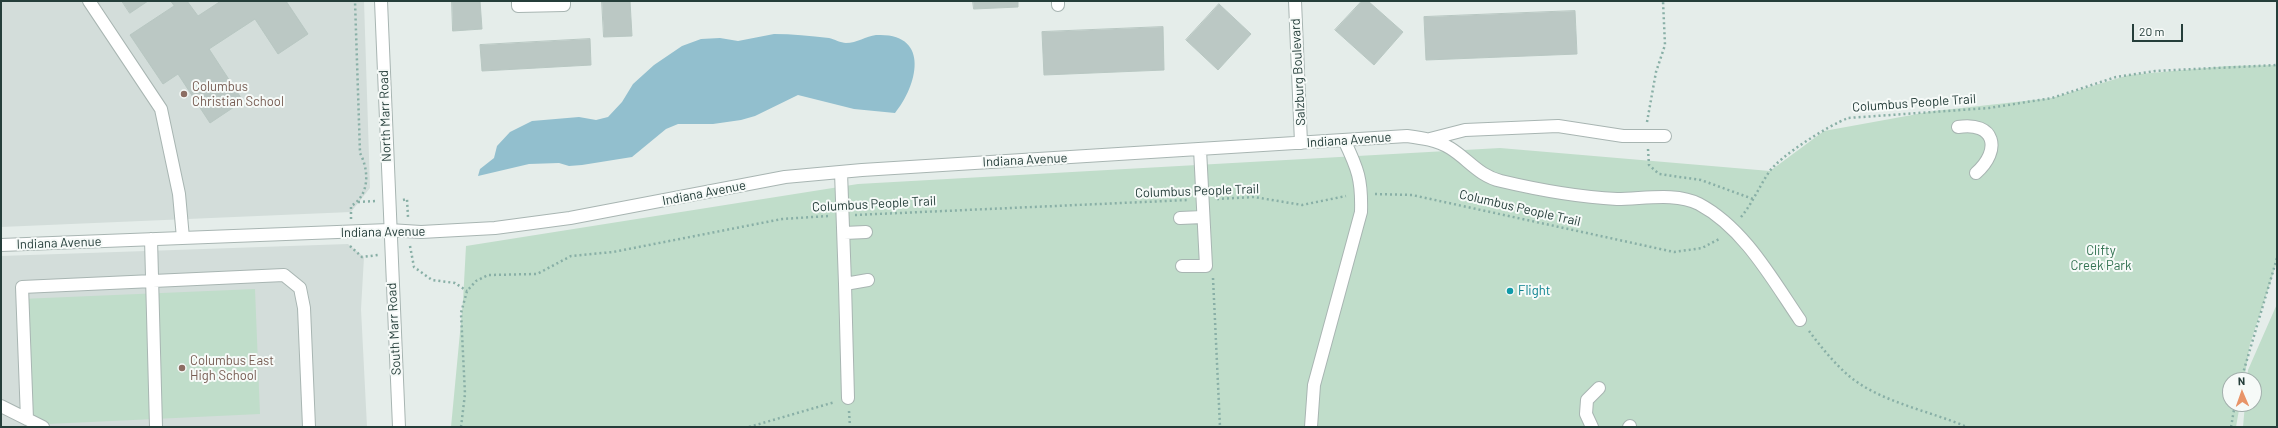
<!DOCTYPE html>
<style>
body{margin:0}
#map{position:relative;width:2278px;height:428px;overflow:hidden;background:#e5edea;font-family:Barlow,sans-serif}
canvas{display:block}
.frame{position:absolute;inset:0;border:2px solid #253e3a;pointer-events:none}
.north{position:absolute;left:2222px;top:372px;width:40px;height:40px;box-sizing:border-box;background:#f6faf8;border:1px solid #a2afac;border-radius:50%;rotate:358deg;font-size:11px;font-weight:700;line-height:16px;text-align:center;color:#253e3a}
.north::after{content:'';display:block;margin:auto;width:14px;height:18px;background:#e89468;clip-path:polygon(50% 0,100% 100%,50% 72%,0 100%)}
.scale{position:absolute;left:2132px;top:24px;width:51px;height:18px;box-sizing:border-box;border:2px solid #253e3a;border-top:0;padding-left:5px;font-size:12px;line-height:14px;white-space:nowrap;color:#253e3a;-webkit-text-stroke:3px #f6faf8;paint-order:stroke}
</style>
<div id="map">
<canvas width="2278" height="428"></canvas>
<div class="frame"></div>
<div class="north">N</div>
<div class="scale">20 m</div>
</div>
<script>
const c = document.querySelector('canvas').getContext('2d');
c.lineJoin = 'round';
function paint(path, color) {
  c.fillStyle = color;
  c.fill(path, 'evenodd');
}
function strokePath(path, color, width, dash) {
  c.strokeStyle = color;
  c.lineWidth = width;
  c.lineCap = dash ? 'butt' : 'round';
  c.setLineDash(dash || []);
  c.stroke(path);
}
function write(font, color, halo, rows, align = 'center') {
  c.font = font + ' Barlow,sans-serif';
  c.lineWidth = 4;
  c.setLineDash([]);
  c.textBaseline = 'middle';
  c.strokeStyle = halo;
  c.fillStyle = color;
  for (const [text, x, y, turn = 0] of rows) {
    c.save();
    c.translate(x, y);
    c.rotate((+turn || 0) * Math.PI / 180);
    c.textAlign = isNaN(turn) ? turn : align;
    if (halo) c.strokeText(text, 0, 0);
    c.fillText(text, 0, 0);
    c.restore();
  }
}
paint(new Path2D(`
 M1 1H364L370 188 351 212 1 227Z
 M348 244 364 257 361 309 367 427H1V256Z`), '#d3ddda');
paint(new Path2D(`
 M2277 65V262L2250 344 2244 380H2230V404H2240L2236 427H451L463 301 466 246 858 184 1500 148 1770 171 1824 131 1934 111 2052 98 2129 75 2228 66Z
 M255 289 260 414 27 425 21 299Z
 M2277 304V427H2243L2245 404H2254V380H2247L2248 370Z`), '#c0ddca');
paint(new Path2D(`
 M774 34C792 34 810 36 829 38 834 39 841 43 846 43 857 43 866 36 876 35 931 32 918 85 895 113L854 109 798 95 755 116 741 120 713 124H678L666 129 632 157 582 165 569 166 559 163 529 164 478 176 480 169 494 158 497 146 510 132 532 121 579 117 596 120 608 117 622 102 633 84 654 65 682 46 701 39 720 38 738 41Z`), '#92bfce');
const building = new Path2D(`
 M122 1H148L130 13Z
 M171 1H187L198 16 221 1H286L308 34 278 54 255 19 209 49 243 101 210 123 178 74 163 84 130 35 174 6Z
 M452 1H480L482 29 453 31Z
 M602 1H630L632 36 604 37Z
 M973 1H1018V7L974 9Z
 M1362 1H1368L1403 32 1374 65 1335 30Z
 M1219 4 1251 34 1218 70 1186 40Z
 M1575 11 1577 54 1426 60 1424 17Z
 M1163 27 1164 70 1044 75 1042 32Z
 M590 39 591 65 482 71 480 45Z`);
paint(building, '#bbc8c4');
strokePath(building, '#b8c7c2', 1);
const minor = new Path2D(`
 M89 1 161 109 179 194 183 238
 M381 1 399 427
 M518 1V6L564 5V1
 M1058 1V5
 M1295 1 1301 143
 M1958 127C1995 121 2002 150 1976 173
 M1430 139 1465 130 1558 126 1623 136H1665
 M841 172 845 284 868 280
 M1180 218 1203 217
 M844 233 866 232
 M151 239 156 427
 M1 245 389 230 421 232 495 228 570 218 785 177 862 170 1407 136C1422 138 1437 140 1450 148 1468 159 1479 176 1501 181 1539 190 1578 197 1617 199 1643 199 1676 192 1699 204 1744 228 1772 279 1800 320
 M1182 266H1206L1200 149
 M845 284 848 398
 M1 406 43 427
 M27 419 22 287 284 275 300 288 304 308 309 427
 M1311 427 1314 385 1361 212C1362 180 1358 169 1344 140
 M1592 427 1586 414 1587 400 1599 388
 M1629 427 1630 426`);
strokePath(minor, '#a8b5b2', 14);
strokePath(new Path2D(`
 M1647 122 1656 72 1665 45 1663 1
 M1648 149 1649 165 1659 174 1701 180 1753 199
 M1375 194 1412 195 1674 252 1702 248 1721 238
 M1217 199 1254 197 1302 205 1346 196
 M403 200 407 199 408 217
 M358 202 376 201
 M855 215 1188 200
 M1741 217C1752 204 1759 187 1769 172 1781 155 1828 126 1848 118L1989 108 2052 98 2116 77 2155 71 2277 65
 M351 219V206C370 195 369 170 360 153L355 1
 M350 246 362 257 378 255
 M410 246 414 267 432 280 455 283 467 291
 M1213 278 1220 427
 M1809 331C1821 347 1834 363 1849 376 1880 402 1930 411 1967 427
 M2241 380 2277 258
 M849 411 850 427
 M461 427 465 394 461 313 467 291 476 281 488 275 537 274 571 256 613 252 782 219 828 216
 M749 427 835 402
 M2231 427 2235 404`), '#88afa6', 2.5, [2, 3]);
strokePath(minor, '#fff', 12);
for (const [x, y, r, color] of [
 [184,94,4,"#8d6e63"],
 [1510,291,4,"#0f9aa8"],
 [182,368,4,"#8d6e63"]
]) {
  const dot = new Path2D();
  dot.arc(x, y, r, 0, 2 * Math.PI);
  c.fillStyle = color;
  c.fill(dot);
  strokePath(dot, '#f6faf8', 1.5);
}
write('13px', '#253e3a', '#f6faf8', [
 ["Salzburg Boulevard",1298,72,-93],
 ["Columbus People Trail",1914,103,-4],
 ["North Marr Road",385,116,-92],
 ["Indiana Avenue",1349,140,-4],
 ["Indiana Avenue",1025,160,-3],
 ["Columbus People Trail",1197,191,-2],
 ["Indiana Avenue",704,193,-11],
 ["Columbus People Trail",874,204,-3],
 ["Columbus People Trail",1520,208,13],
 ["Indiana Avenue",383,232,-1],
 ["Indiana Avenue",59,243,-2],
 ["South Marr Road",394,329,-93]
]);
write('13px', '#785e54', '#f6faf8', [
 ["Columbus",192,87],
 ["Christian School",192,102],
 ["Columbus East",190,361],
 ["High School",190,376]
], 'left');
write('13px', '#327251', '#f6faf8', [
 ["Clifty",2101,251],
 ["Creek Park",2101,266]
]);
write('13px', '#0d838f', '#f6faf8', [
 ["Flight",1518,291]
], 'left');
</script>
